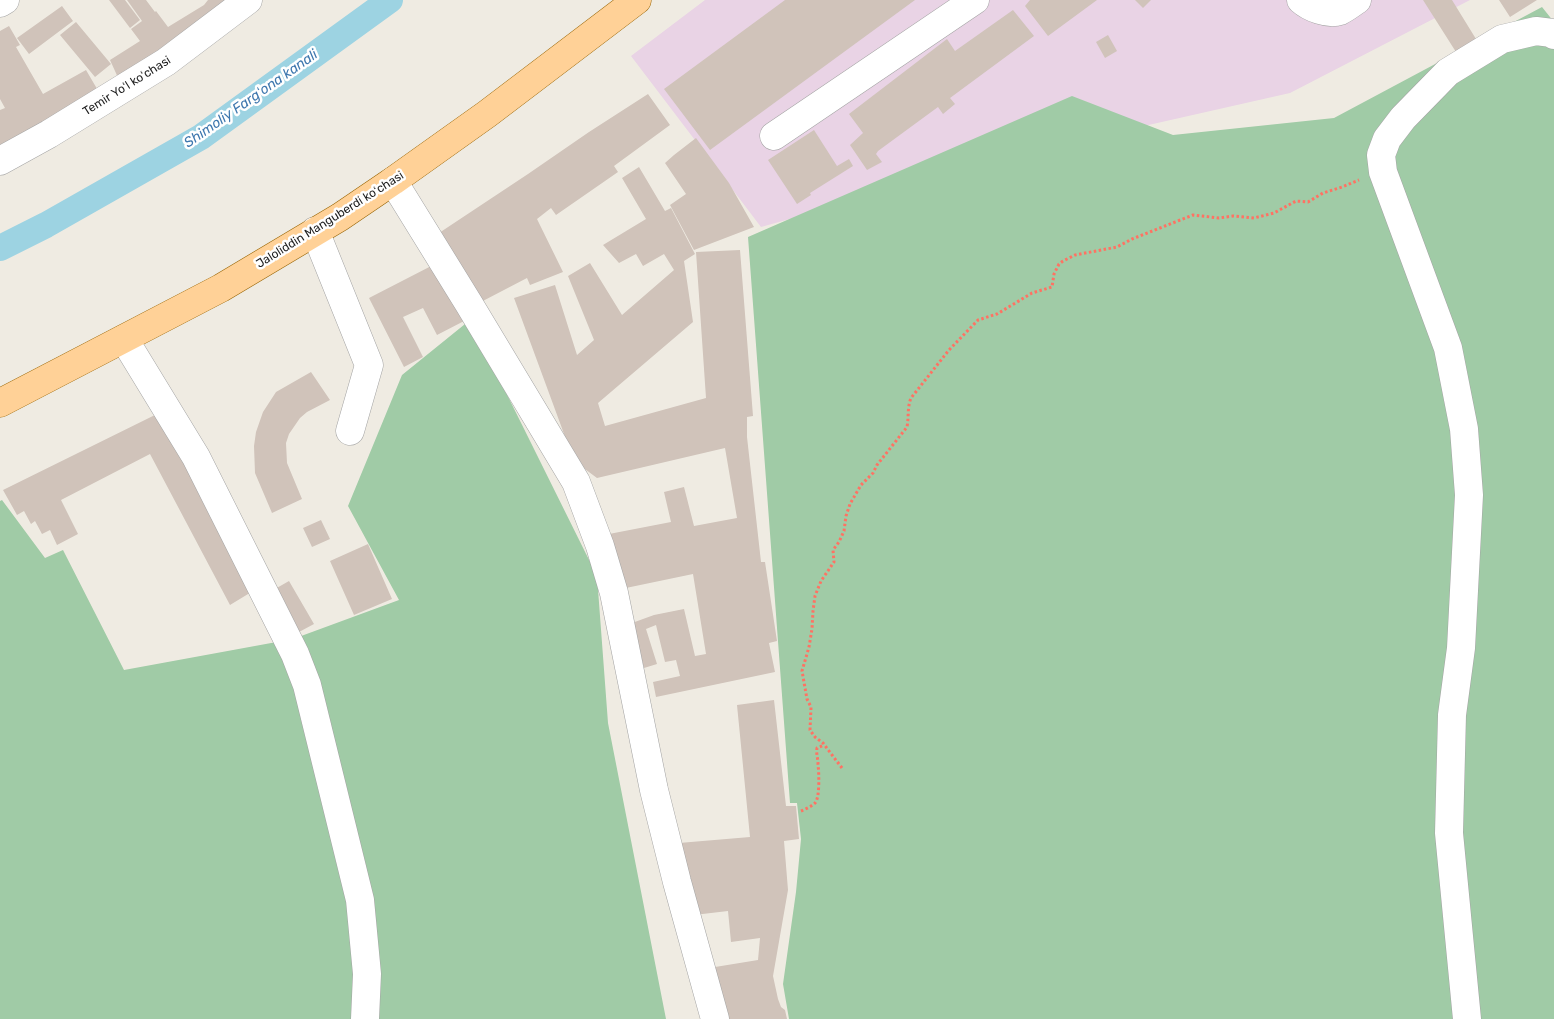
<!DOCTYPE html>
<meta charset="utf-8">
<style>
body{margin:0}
canvas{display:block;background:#efebe2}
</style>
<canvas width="1554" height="1019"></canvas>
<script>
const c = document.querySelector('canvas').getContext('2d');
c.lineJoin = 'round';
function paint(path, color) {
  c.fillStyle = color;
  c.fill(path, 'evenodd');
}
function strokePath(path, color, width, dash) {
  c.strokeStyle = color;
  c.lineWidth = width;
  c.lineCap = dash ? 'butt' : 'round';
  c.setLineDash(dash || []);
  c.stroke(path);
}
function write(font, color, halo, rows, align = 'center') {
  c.font = font + ' Rubik,sans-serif';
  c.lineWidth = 5;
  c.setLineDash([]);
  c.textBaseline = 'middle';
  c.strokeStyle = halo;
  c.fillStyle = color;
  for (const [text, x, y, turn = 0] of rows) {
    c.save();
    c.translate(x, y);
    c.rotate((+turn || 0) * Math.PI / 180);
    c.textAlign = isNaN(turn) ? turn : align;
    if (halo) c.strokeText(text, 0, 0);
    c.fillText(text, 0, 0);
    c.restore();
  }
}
paint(new Path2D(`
 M705 0H1470L1290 93 1038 150 761 227 631 56Z`), '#e9d3e5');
paint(new Path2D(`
 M1542 7 1554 22V1019H789L783 984 796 892 801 839 797 803H790L748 237 1072 96 1173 135 1334 118Z
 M470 320 597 576 608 723 666 1019H0V501L2 500 45 558 63 550 124 670 293 639 399 600 348 506 402 375Z`), '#a0cba6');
strokePath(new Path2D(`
 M0 248 46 225 201 137 390 0`), '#9dd3e2', 26);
paint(new Path2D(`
 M109 0H125L140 20 130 28Z
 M127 0H146L155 12 156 11 168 27 204 5 208 0H233L120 82 110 60 140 41 131 29 142 21Z
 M785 0H915L710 150 664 89Z
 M1030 0H1097L1048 36 1025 6Z
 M1135 0H1151L1143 8Z
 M1423 0H1452L1476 39 1456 52Z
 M1499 0H1537L1510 17Z
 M62 6 73 21 29 54 17 38Z
 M1013 10 1034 36 950 98 955 104 943 114 938 107 878 151 876 154 882 162 867 170 850 145 863 133 849 114 947 39 955 51Z
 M76 22 111 64 95 77 60 35Z
 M9 26 20 45 16 47 43 94 86 70 103 99 0 156V110L5 108 0 99V31Z
 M1108 35 1117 51 1105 58 1096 42Z
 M648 94 670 125 614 166 618 172 556 215 551 208 537 219 563 272 530 285 527 278 479 303 436 235 528 174 589 132Z
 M814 130 837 166 849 159 853 166 810 193 811 195 797 204 768 160Z
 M696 138 729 183 754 227 694 250 670 205 686 194 665 163 674 155Z
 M639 167 665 211 671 208 695 254 684 261 693 322 598 403 605 426 706 398 696 252 740 250 753 416 747 417V437L761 562H765L777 641 769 643 775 672 656 697 653 682 680 676 676 660 665 662 656 625 646 629 657 664 644 668 632 623 654 615 684 609 695 656 706 654 693 574 621 589 609 534 671 522 664 492 684 487 694 526 737 518 725 448 597 478 574 461 514 298 555 285 577 355 594 340 568 276 590 263 622 315 674 270 664 254 643 266 636 254 619 263 603 245 646 219 622 178Z
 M437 263 466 320 437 335 423 308 403 317 423 357 404 367 369 298Z
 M311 372 330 400 307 412 300 418 289 434 286 443 287 463 302 499 272 513 255 473 254 446 256 432 263 412 276 392Z
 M159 413 253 591 230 605 150 454 61 500 78 534 57 545 50 530 42 534 35 521 31 524 24 511 17 515 3 490Z
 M321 520 330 539 312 547 303 528Z
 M368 544 392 599 354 615 330 561Z
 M289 581 314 624 299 632 275 589Z
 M774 700 786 806H796L799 839 784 841 788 890 773 976 778 999 781 1007 785 1010 787 1019H721L709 968 758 960 760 938 731 942 728 911 694 915 679 843 750 837 737 705Z`), '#d0c3ba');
const minor = new Path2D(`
 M1301 0C1310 8 1328 15 1340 11 1346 8 1351 4 1357 0
 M0 3 5 0
 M774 136 975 0
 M0 161 49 134 166 62 248 0
 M393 181 469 304 576 482 600 546 614 593 654 790 677 882 715 1019
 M315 231 369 365 350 431
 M124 339 196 457 295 654 307 685 360 900 367 974 365 1019
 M1467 1019 1449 833 1452 715 1461 648 1469 495 1464 429 1448 348 1383 172 1381 155 1387 139 1403 118 1448 72 1502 39 1536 31 1552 33 1554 35`);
const major = new Path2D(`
 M0 403 221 288 340 217 393 181 487 114 637 0`);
strokePath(minor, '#a4a4a4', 29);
strokePath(major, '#966300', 29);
strokePath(new Path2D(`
 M842 768 823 743 815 737 810 730 811 707 807 699 802 671 809 647 812 629 813 611 815 596 821 581 834 562 833 550 839 542 844 531 846 516 850 504 861 485 873 473 877 465 907 427C909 417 907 408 911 398L949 350 978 320 997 314 1032 293 1052 287 1054 274 1059 264 1063 261 1075 255 1117 247 1132 239 1193 215 1219 218 1233 216 1254 218 1274 213 1296 201 1308 202 1323 193 1342 187 1359 180
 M801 811C806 809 812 806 815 803 820 798 819 772 818 764 818 758 816 754 817 748L824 745`), '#ff7263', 3, [2.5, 2.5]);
strokePath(minor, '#fff', 28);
strokePath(major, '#ffd197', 28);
write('12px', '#1d1d1d', '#fff', [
 ["Temir Yoʻl koʻchasi",127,86,-32],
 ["Jaloliddin Manguberdi koʻchasi",330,220,-32]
]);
write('italic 14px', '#3e77ae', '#fff', [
 ["Shimoliy Fargʻona kanali",251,99,-35]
]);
</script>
